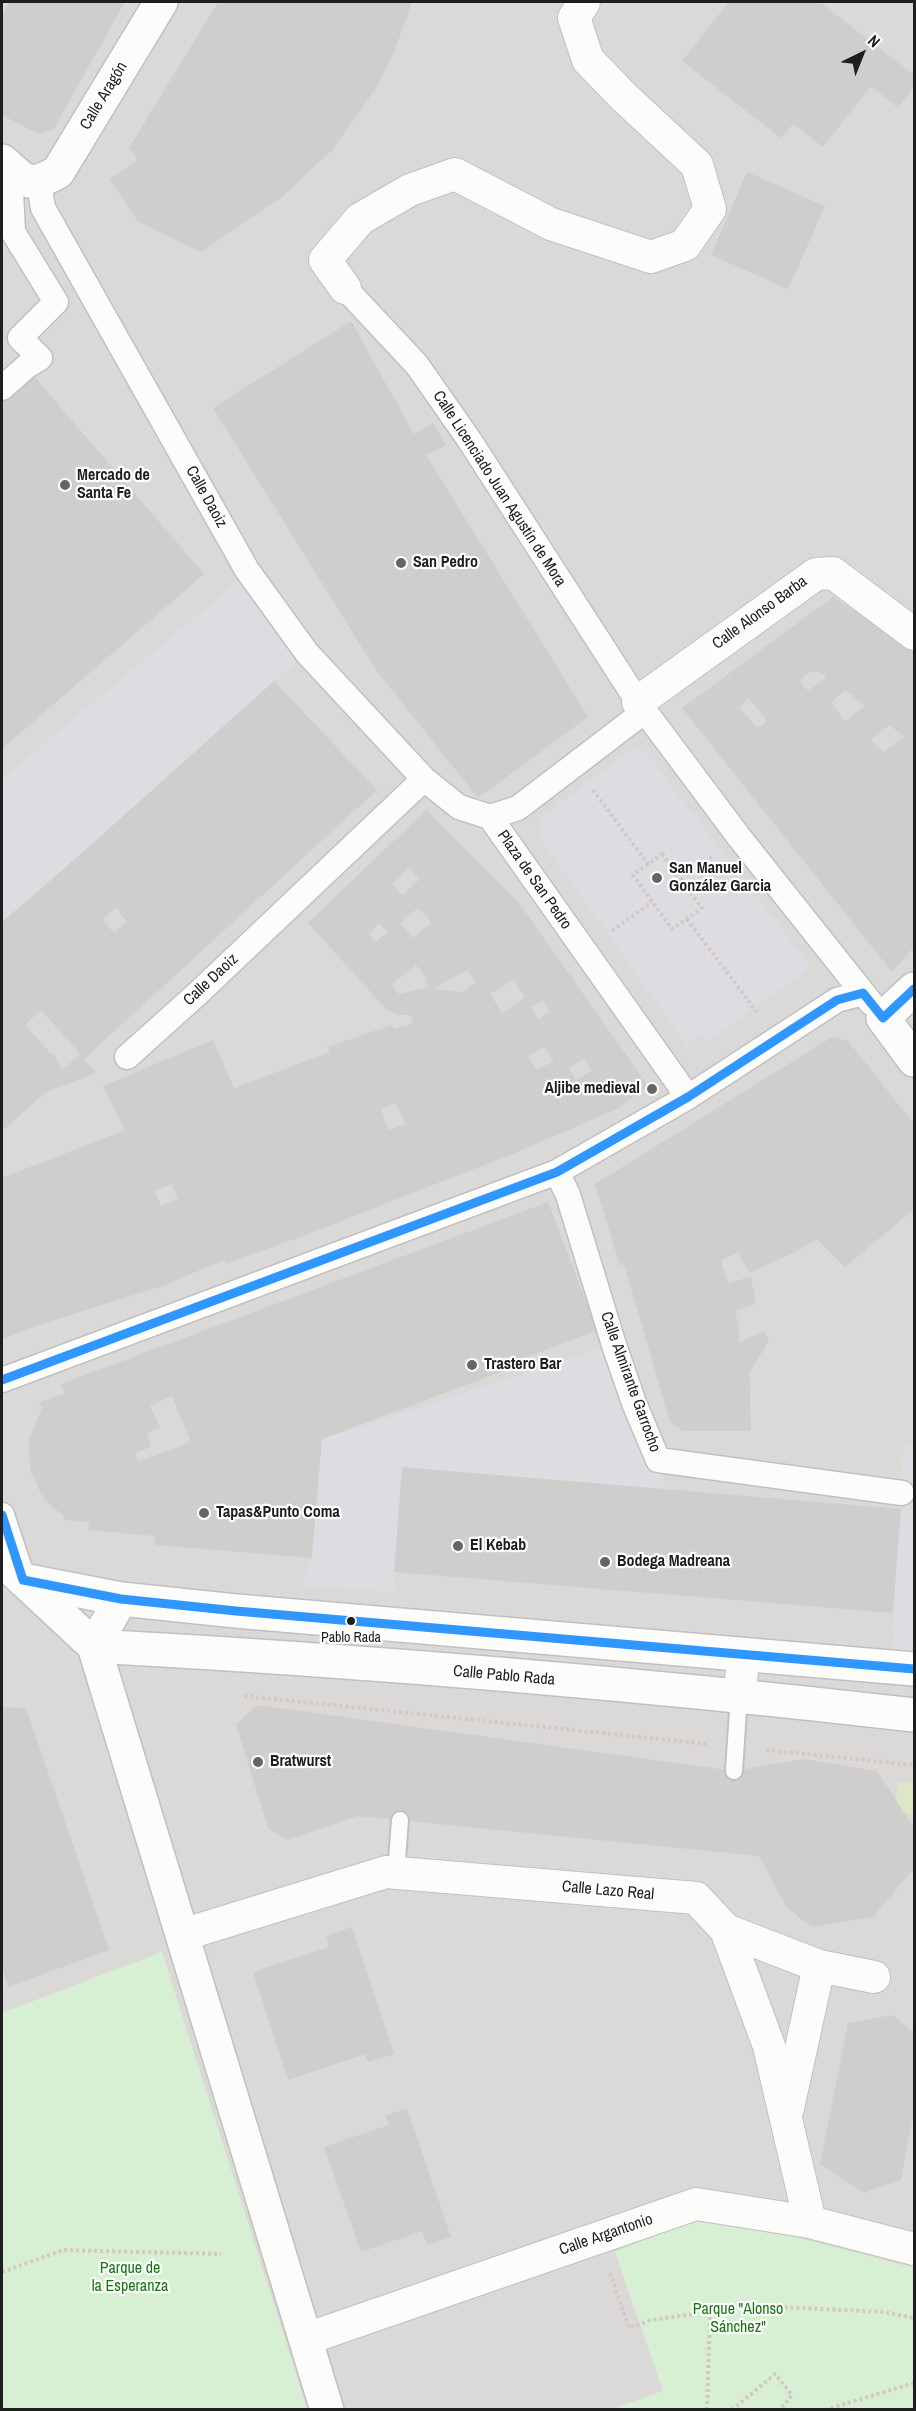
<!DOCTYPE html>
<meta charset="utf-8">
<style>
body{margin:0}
#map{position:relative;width:916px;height:2411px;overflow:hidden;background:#ece9e6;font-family:"Archivo Narrow",sans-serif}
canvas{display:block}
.frame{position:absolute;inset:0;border:3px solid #1e1e1e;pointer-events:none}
.north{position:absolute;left:832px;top:24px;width:60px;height:60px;-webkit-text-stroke:4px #fff;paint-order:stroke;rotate:43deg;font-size:16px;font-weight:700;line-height:24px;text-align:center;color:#1e1e1e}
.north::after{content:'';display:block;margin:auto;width:21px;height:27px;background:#1e1e1e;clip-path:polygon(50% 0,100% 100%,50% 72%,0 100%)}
</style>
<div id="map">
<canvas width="916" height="2411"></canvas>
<div class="frame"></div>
<div class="north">N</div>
</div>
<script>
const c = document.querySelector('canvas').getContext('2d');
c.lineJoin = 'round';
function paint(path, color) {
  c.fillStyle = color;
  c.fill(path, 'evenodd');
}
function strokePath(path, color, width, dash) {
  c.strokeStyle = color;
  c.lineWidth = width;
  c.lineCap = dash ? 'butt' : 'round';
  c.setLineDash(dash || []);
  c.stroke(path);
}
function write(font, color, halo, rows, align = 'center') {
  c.font = font + ' "Archivo Narrow",sans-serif';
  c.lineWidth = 4.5;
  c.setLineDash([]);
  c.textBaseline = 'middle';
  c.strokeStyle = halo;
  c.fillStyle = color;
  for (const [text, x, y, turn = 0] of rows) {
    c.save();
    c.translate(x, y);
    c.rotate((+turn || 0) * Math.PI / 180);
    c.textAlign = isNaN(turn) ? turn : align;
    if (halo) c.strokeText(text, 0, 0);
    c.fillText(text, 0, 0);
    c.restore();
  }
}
paint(new Path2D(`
 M2 2H914V2409H2Z`), '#dbd9d8');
paint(new Path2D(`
 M898 1781 914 1782V1814L895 1813Z`), '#dde7c6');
paint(new Path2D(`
 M162 1952 307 2409H2V2013Z
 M694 2219 795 2237 914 2268V2409L609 2410 663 2391 615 2252Z`), '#d7f0d3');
paint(new Path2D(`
 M247 570 307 653 74 860 2 922V779L222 595Z
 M632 749 644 750 811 967 707 1042 702 1034 687 1045 539 837 541 818Z
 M614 1345 658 1460 666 1489 402 1467 393 1592 301 1585 312 1558 322 1439Z
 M903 1443 914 1445V1669L890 1667 895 1629 893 1613 901 1509Z`), '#dddde1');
paint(new Path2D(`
 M9 2H125L53 130 39 134 2 115V16Z
 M218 2H412L393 55 378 85 333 149 283 196 201 252 138 222 110 179 138 160 129 148Z
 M729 2H820L914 75V86L898 108 871 86 823 147 793 124 781 138 682 61Z
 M747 172 825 206 788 289 711 255Z
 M351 321 414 434 433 423 446 445 426 455 588 717 478 798 376 670 213 408Z
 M30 372 204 574 3 748 2 397Z
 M833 597 863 616 914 653V947L892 972 682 708ZM810 672H819L827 677 808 691 799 681ZM845 690 865 706 845 722 831 702ZM749 698 767 721 757 728 739 707ZM889 725 905 737 883 752 871 740Z
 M274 681 377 790 84 1059 96 1073 46 1092 2 1131V922L74 860ZM116 907 127 922 114 933 102 920ZM41 1010 81 1055 62 1069 53 1053 51 1054 25 1025Z
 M426 810 519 903 648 1086 617 1109 515 1153 303 1236 225 1264V1260L162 1286 45 1323 2 1339V1178L125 1130 103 1086 213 1040 234 1088 330 1052 327 1047 392 1025 394 1029 413 1024 411 1015H398L387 1010 308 923ZM409 868 420 879 403 895 392 884ZM418 908 432 923 413 938 400 923ZM379 923 388 932 376 942 369 934ZM416 965 425 976 428 987 399 994 391 985ZM467 970 476 982 463 992 433 989ZM513 980 525 997 502 1013 490 994ZM543 1000 550 1012 538 1019 531 1008ZM544 1047 554 1062 536 1069 528 1056ZM584 1059 592 1070 576 1080 568 1068ZM396 1103 405 1124 388 1130 381 1108ZM172 1184 178 1199 161 1206 155 1191Z
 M832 1037 848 1041 914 1124V1209L845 1267 817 1239 791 1254 750 1273 738 1253 721 1260 728 1284 751 1276 756 1304 735 1311 739 1326V1343L764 1331 769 1341 750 1372 751 1431H683L670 1422 624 1264 620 1266 595 1184Z
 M548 1202 597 1330 515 1362 517 1366 322 1439 312 1558 156 1545 154 1536 89 1530V1522L63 1520 64 1516 50 1505 41 1494 30 1469 29 1440 42 1408 39 1402 64 1394 61 1384ZM172 1396 191 1442 138 1462 135 1453 151 1447 147 1433 160 1427 150 1406Z
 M402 1467 901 1509 893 1613 394 1572Z
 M257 1705 734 1771 804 1759 877 1771 914 1828V1868L873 1917 812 1927 787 1908 759 1856 358 1816 287 1840 268 1828 236 1724Z
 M2 1707 26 1708 109 1950 8 1987 2 1967Z
 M352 1927 394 2054 368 2062 365 2054 288 2080 253 1972 329 1947 326 1936Z
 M892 2015 914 2032V2110L901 2180 863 2193 820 2164 848 2023Z
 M407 2108 451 2237 427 2245 422 2231 361 2252 324 2147 389 2125 385 2116Z`), '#d0cecc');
const service = new Path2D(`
 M734 1771 739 1695
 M396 1873 400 1820`);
const pedestrian = new Path2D(`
 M39 183 43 208 247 570 307 653 424 779 459 807 490 817
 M2 185 11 192 13 232 56 302 20 338 40 358 27 366 2 388
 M345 288 417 365 470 441 638 702 739 837 871 1003
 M490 817 688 1097
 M490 817 518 808 645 711
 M127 1057 196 995 424 779
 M557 1172 568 1195 614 1345 634 1403 658 1460 902 1493
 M2 1380 557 1172 688 1097 837 1000 863 993
 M2 1515 23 1578`);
const minor = new Path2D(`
 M345 288 325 260 360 219 410 190 455 174 551 224 651 257 685 245 710 209 697 165 624 97 588 60 574 18 584 2
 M638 702 816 574 833 573 914 634
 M739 1695 744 1655
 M726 1930 819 1966
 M182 1935 386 1872 696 1898 726 1930 769 2046 810 2222
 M788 2108 819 1966 874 1977
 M306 2339 696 2204 810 2222 914 2249`);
const tertiary = new Path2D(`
 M2 161C27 182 27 189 58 172L161 2
 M914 989 883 1018 914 1060
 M2 1560 94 1646
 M23 1580 121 1599 236 1611 914 1669
 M121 1599 94 1646 327 2410
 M94 1646C368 1661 642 1684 914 1715`);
strokePath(service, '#c2c0bf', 20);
strokePath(pedestrian, '#c2c0bf', 27);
strokePath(minor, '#c2c0bf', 34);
strokePath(tertiary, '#c2c0bf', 36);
strokePath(new Path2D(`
 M593 790 648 864
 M662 854 702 908 672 929 633 875Z
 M681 880 712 857
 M687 919 757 1012
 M612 931 652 902
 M244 1696 708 1744
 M766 1750 914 1765
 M2 2272 63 2250 221 2254
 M610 2273 629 2328 651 2320 754 2306 884 2312 914 2318
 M707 2410 710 2312
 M732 2410 775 2374 792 2395 780 2410
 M825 2410 914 2383`), '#d5c7c6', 4, [3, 3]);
strokePath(service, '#fcfcfb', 16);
strokePath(pedestrian, '#fcfcfb', 24);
strokePath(minor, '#fcfcfb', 32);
strokePath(tertiary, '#fcfcfb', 33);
strokePath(new Path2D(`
 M2 1380 557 1172 688 1097 837 1000 863 993 883 1018 914 989
 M2 1515 23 1580 121 1599 236 1611 914 1669`), '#2f97ff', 9);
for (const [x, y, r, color] of [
 [65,485,6,"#666564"],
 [401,563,6,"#666564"],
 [657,878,6,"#666564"],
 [652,1089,6,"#666564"],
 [472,1365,6,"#666564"],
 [204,1513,6,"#666564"],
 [458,1546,6,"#666564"],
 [605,1562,6,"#666564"],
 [351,1621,5,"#1e1e1e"],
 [258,1762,6,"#666564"]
]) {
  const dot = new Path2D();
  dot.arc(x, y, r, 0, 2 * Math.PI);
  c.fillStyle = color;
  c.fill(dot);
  strokePath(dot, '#fff', 2);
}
write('14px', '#1e1e1e', '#fff', [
 ["Pablo Rada",351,1638]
]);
write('16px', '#1e1e1e', '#fff', [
 ["Calle Aragón",104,96,-59],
 ["Calle Licenciado Juan Agustín de Mora",499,489,57],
 ["Calle Daoiz",206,497,61],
 ["Calle Alonso Barba",760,613,-36],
 ["Plaza de San Pedro",534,880,55],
 ["Calle Daoiz",211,980,-43],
 ["Calle Almirante Garrocho",630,1382,70],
 ["Calle Pablo Rada",504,1676,5],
 ["Calle Lazo Real",608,1891,5],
 ["Calle Argantonio",606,2235,-19]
]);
write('bold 16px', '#1e1e1e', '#fff', [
 ["Mercado de",77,476],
 ["Santa Fe",77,494],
 ["San Pedro",413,563],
 ["San Manuel",669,869],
 ["González Garcia",669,887],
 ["Aljibe medieval",640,1089,"right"],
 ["Trastero Bar",484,1365],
 ["Tapas&Punto Coma",216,1513],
 ["El Kebab",470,1546],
 ["Bodega Madreana",617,1562],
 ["Bratwurst",270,1762]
], 'left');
write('16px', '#157711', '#fff', [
 ["Parque de",130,2269],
 ["la Esperanza",130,2287],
 ["Parque \"Alonso",738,2310],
 ["Sánchez\"",738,2328]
]);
</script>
